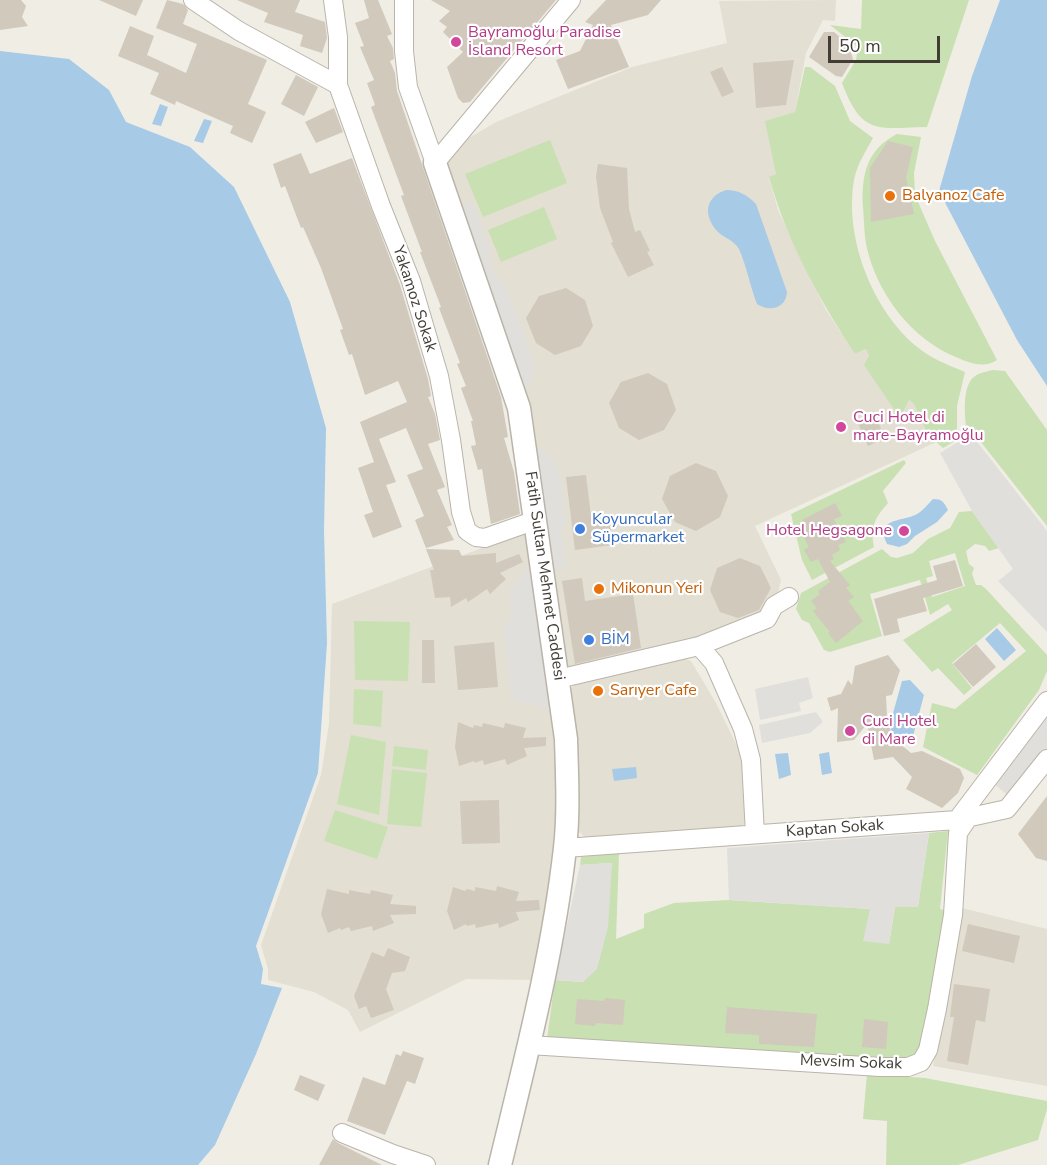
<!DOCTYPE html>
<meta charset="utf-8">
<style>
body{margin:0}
#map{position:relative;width:1047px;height:1165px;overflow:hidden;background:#f0ede5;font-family:"Nunito Sans",sans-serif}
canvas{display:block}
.scale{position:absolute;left:828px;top:36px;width:112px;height:27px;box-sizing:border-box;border:3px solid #413d35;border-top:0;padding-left:8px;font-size:18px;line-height:21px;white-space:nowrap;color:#413d35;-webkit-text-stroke:4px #fff;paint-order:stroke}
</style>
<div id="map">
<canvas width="1047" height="1165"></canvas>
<div class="scale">50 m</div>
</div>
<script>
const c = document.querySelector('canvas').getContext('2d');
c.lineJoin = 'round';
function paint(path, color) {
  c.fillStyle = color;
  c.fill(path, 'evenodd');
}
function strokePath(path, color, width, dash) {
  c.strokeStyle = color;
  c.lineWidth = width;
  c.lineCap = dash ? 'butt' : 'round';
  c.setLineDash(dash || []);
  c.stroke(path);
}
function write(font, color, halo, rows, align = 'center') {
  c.font = font + ' "Nunito Sans",sans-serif';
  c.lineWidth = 4.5;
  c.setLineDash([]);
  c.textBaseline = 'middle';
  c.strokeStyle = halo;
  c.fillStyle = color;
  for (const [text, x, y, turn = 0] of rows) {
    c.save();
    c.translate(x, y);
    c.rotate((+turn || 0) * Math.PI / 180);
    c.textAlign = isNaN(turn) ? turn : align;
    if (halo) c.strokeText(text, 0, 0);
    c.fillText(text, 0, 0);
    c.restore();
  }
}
paint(new Path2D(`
 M836 0 835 21 823 20 806 53 795 112 776 174 769 178 778 210 826 310 855 354 866 349 900 417 909 400 914 404 932 444 755 526 781 580 773 614 684 645 568 670 534 450 441 164 469 138 496 122 632 67 727 43 719 1Z
 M533 529 560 758 556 848 540 935 534 980 466 979 360 1032 348 1010 314 992 268 980V969L261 945 321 775 329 724 332 604Z
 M685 659 691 661 716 703 741 754 747 821 741 827 588 840 578 831 571 689 578 681Z
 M962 908 1047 929V1086L933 1066Z`), '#e3dfd3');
paint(new Path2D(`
 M862 0H969L927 127C877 128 862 136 842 83L856 60 858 47 830 25 861 29Z
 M805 67H810L835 86 850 121 873 138C866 151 857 164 854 180 844 237 872 309 916 346 930 358 948 365 965 372L957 406V440L943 448 936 442 932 444 914 404 909 400 900 418 864 365 869 356 866 349 855 354C819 299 787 241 769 177L776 174 765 121 795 112Z
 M897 134 921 137 914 173 915 195 935 241 997 360C985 368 971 364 958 358 912 340 876 293 866 244 864 232 864 219 863 207 861 175 867 149 897 134Z
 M550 140 567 183 483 217 465 174Z
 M544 207 557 239 501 262 488 230Z
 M993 370 1005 371 1047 430V526L973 432 967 434C965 420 962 392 971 380 976 373 985 372 993 370Z
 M904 460 906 463 883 491 888 503C875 518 870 526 874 547L812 580 802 560 791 514Z
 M972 511 999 548 989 551 985 546 975 544 966 551 969 564 974 568 972 574 976 585H981L986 589 1047 655V671L1039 690 977 775 923 747 932 703 955 709 1026 651 1000 623 952 663 972 688 964 695 938 668 932 672 903 640 952 610 948 604 930 615 920 580 870 594 882 636 830 652 824 650 809 623 802 620 796 609 801 593 882 549 891 557 897 558 913 553 928 539 950 528 959 512ZM955 553 965 586 932 597 926 578 933 576 929 561Z
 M354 621 410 622 408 681 355 680Z
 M354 689 383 691 381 727 353 724Z
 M351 735 386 742 379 815 337 804Z
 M394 746 428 750 426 770 392 766Z
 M392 769 427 773 421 827 387 824Z
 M335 810 388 827 377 859 324 841Z
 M948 831 940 909 948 911 921 1047 912 1057 899 1062 547 1039 555 980 583 982 612 863 580 865 581 857 619 853 616 939 644 928V914L674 903 729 900 871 909 889 944 895 907 918 906 929 833Z
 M867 1074 925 1078 1047 1101V1109L1038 1140 958 1165H886L887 1121 863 1119Z`), '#c9e0b2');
paint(new Path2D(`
 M472 202 491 249 489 258 497 279 505 283 535 365 529 388 519 391 459 208Z
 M971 434 1047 531V632L998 581 1013 569 972 511 940 453Z
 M543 448 554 461 561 477 566 526 561 528 567 566 553 570 534 450Z
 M528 567 537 608 549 709 511 700 503 626 511 619 510 589Z
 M808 677 813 698 799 703 801 711 760 720 755 689Z
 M1047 710V752L1011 798 993 783Z
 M816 712 823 722 810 733 762 743 759 725Z
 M929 833 918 907H895L889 944 863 941 870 909 729 900 727 848Z
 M612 863 608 927 597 969 583 982 555 980 580 865Z`), '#e1dfdc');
paint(new Path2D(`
 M1000 0H1047V386L1017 340 939 191 972 76Z
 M0 51 69 59 109 90 126 122 190 147 234 187 290 302 326 428 324 531 327 643 318 773 256 946 263 969 261 984 282 988 256 1054 215 1145 198 1165H0Z
 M160 104 168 107 161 126 152 124Z
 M204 119 212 121 203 143 194 141Z
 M726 190C739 190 747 195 756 204L787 292C786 309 769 312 757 304 750 286 747 267 739 249 734 240 724 238 717 231 703 215 705 197 726 190Z
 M933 499C942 499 944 502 948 510L937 522 915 536 907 544 899 547 887 544C875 518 900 522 915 515 922 512 928 504 933 499Z
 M997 628 1016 650 1004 661 985 639Z
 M910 680 924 695 912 740 903 742 893 738 890 724 902 681Z
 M829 752 832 773 822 775 819 754Z
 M788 753 791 775 779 779 775 754Z
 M636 767 637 778 614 781 612 769Z`), '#a7cae6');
paint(new Path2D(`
 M0 0H21L26 6 22 17 28 26 0 30Z
 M99 0H143L136 16Z
 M167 0 183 4 188 10 183 24 267 60 248 104 266 112 252 143 230 133 233 126 176 101 175 105 150 94 159 73 118 56 130 26 154 36 147 55 186 73 197 44 156 28Z
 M237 0H300L295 12 325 22 327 38 322 53 300 46 303 35 264 22 268 13Z
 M364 0H378L392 34 387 36 393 48 394 59 390 61 395 73 397 91 501 397 508 437 504 438 514 472 520 514 491 524 482 469 478 470 471 446 476 445 471 421H473L461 388 466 386 457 364 460 363 439 308 441 307 420 252H422L401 196 404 195 371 107 375 105 367 83 374 80 360 47 364 46 355 23 369 18Z
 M431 0H556L470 102 463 103 458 98 447 67 463 52 443 32 447 27 439 21 450 11Z
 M606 0H661L648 15 611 25 629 67 568 89 556 60 580 51 593 25 585 22Z
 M824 32H834L848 44 853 59 842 77 836 76 809 57Z
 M794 60 786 105 756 108 753 63Z
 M722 67 734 92 722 97 710 72Z
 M296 75 318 87 304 116 281 104Z
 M334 108 343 132 316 143 305 122Z
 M888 141 913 147 906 178 914 214 871 222 870 168Z
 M301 153 310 174 352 158 400 285 428 379 431 396 428 397 435 414 440 440 428 444 445 487 437 490 452 525 447 527 454 540 426 548 415 520 424 516 407 475 423 469 406 428 379 439 396 482 386 485 402 527 373 538 364 515 373 512 358 468 374 462 360 422 407 402 398 381 365 395 352 354 349 355 340 330 343 329 321 268 303 227 301 228 285 186 281 188 273 164Z
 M598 164 627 168 629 209 635 232 640 230 650 251 647 252 654 265 628 277 611 243 613 242 600 208 596 176Z
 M566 288 585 300 593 326 581 346 555 355 536 343 526 318 539 296Z
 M648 373 667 384 676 410 664 430 639 440 619 428 609 403 621 382Z
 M874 413 885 438 868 446 857 421Z
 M696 463 716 471 728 496 720 517 696 531 675 522 662 499 670 476Z
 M586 475 591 516 609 514 613 545 575 550 566 477Z
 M835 503 842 516 834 519 846 542 838 545 840 550 832 555 834 559 830 561 850 585 846 588 854 597 848 601 863 621 836 643 828 633 830 632 813 611 817 608 811 601 820 594 818 591 830 582 818 559 811 562 804 550 809 547 801 532 806 529 802 520Z
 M426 549 459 550 462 556 496 553V563L519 554 523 562 500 573 506 579 490 594 487 589 468 602 466 598 451 607 450 597 435 598 430 570H434Z
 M740 558 760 566 771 588 759 610 738 618 720 612 710 590 717 568Z
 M955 560 963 586 923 598 927 611 897 619 900 632 884 636 874 599 937 580 933 566Z
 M582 578 585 601 633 594 641 648 575 664 562 581Z
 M422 640H434L435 683H422Z
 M494 642 498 687 458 690 454 646Z
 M976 644 996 667 973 687 953 664Z
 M888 655 900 670 892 695 886 696 887 717 893 738 911 753 922 751 960 769 964 778 958 793 942 808 906 789 912 777 893 757 874 760 867 724 854 740 837 742 838 708 831 711 827 698 841 694 848 680 852 685 855 666Z
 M458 722 473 728 474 725 482 727 483 723 504 728 505 723 526 728 523 738 546 737V746L524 748 527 756 507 765 505 759 484 765 483 760 475 763 474 761 459 766 455 747Z
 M1047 796V861L1036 858 1018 834Z
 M499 800 500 843 462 844 460 801Z
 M497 886 519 892 516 901 539 900 540 910 516 912 519 920 499 928 498 923 476 928 475 924 467 926 466 924 454 930 447 911 453 887 465 891 467 889 475 891V887L496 891Z
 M327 889 349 894V890L370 894 371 890 393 895 390 904 416 906V914L390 915 394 923 373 931 372 926 351 931 349 927 341 930 340 928 328 933 321 914Z
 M968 924 1020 936 1014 963 962 951Z
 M388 948 410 957 405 971 392 973 386 989 394 1010 371 1018 366 1006 359 1009 354 996 372 952 384 957Z
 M954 984 990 989 985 1022 976 1020 968 1065 947 1061 954 1017H950Z
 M605 998 625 1000 623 1025 596 1023 595 1026 575 1024 577 999 604 1001Z
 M727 1007 817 1014 814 1047 759 1044V1035L725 1033Z
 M864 1019 888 1022 886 1049 862 1047Z
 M403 1051 424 1058 415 1084 407 1081 385 1135 347 1121 363 1077 385 1085 396 1054 401 1056Z
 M300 1075 325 1085 318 1101 294 1090Z
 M333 1139 338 1143 382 1165H319Z`), '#d0c9bc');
const minor = new Path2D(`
 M193 0 239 31 338 85
 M333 0 338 37V85L381 206 411 281 439 376 451 440 461 512 467 531 476 537 485 538 536 520
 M404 0V51L408 87 435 163
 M435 163 571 0
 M699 646 714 663 743 729 751 760 755 834
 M558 679 699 646 767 619 774 606 789 597
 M957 820 1047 701
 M565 848 957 820 1007 809 1047 759
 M529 1045 880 1067H908L921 1062 928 1050 937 1009 953 915 958 833 968 818
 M342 1133 393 1154 426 1165`);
const tertiary = new Path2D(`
 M435 163 519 408 566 739C567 775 569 813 565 848 553 955 525 1061 500 1165`);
strokePath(minor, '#bab4a9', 20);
strokePath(tertiary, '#bab4a9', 25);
strokePath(minor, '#fff', 18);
strokePath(tertiary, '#fff', 22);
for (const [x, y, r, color] of [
 [456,42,6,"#d1479c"],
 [890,196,6,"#e8710a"],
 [841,427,6,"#d1479c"],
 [580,529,6,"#3f7fe0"],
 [904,531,6,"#d1479c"],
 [599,589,6,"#e8710a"],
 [589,640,6,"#3f7fe0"],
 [598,691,6,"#e8710a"],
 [850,731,6,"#d1479c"]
]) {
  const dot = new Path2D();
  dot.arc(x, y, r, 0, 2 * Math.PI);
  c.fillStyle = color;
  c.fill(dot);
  strokePath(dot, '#fff', 2);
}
write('16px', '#b23c85', '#fff', [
 ["Bayramoğlu Paradise",468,33],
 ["İsland Resort",468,51],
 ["Cuci Hotel di",853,418],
 ["mare-Bayramoğlu",853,436],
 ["Hotel Hegsagone",892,531,"right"],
 ["Cuci Hotel",862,722],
 ["di Mare",862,740]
], 'left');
write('16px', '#c56008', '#fff', [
 ["Balyanoz Cafe",902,196],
 ["Mikonun Yeri",611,589],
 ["Sarıyer Cafe",610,691]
], 'left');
write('16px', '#413d35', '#fff', [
 ["Yakamoz Sokak",414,299,72],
 ["Fatih Sultan Mehmet Caddesi",544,576,82],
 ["Kaptan Sokak",835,829,-4],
 ["Mevsim Sokak",851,1063,2]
]);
write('16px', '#366cbe', '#fff', [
 ["Koyuncular",592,520],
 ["Süpermarket",592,538],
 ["BİM",601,640]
], 'left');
</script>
